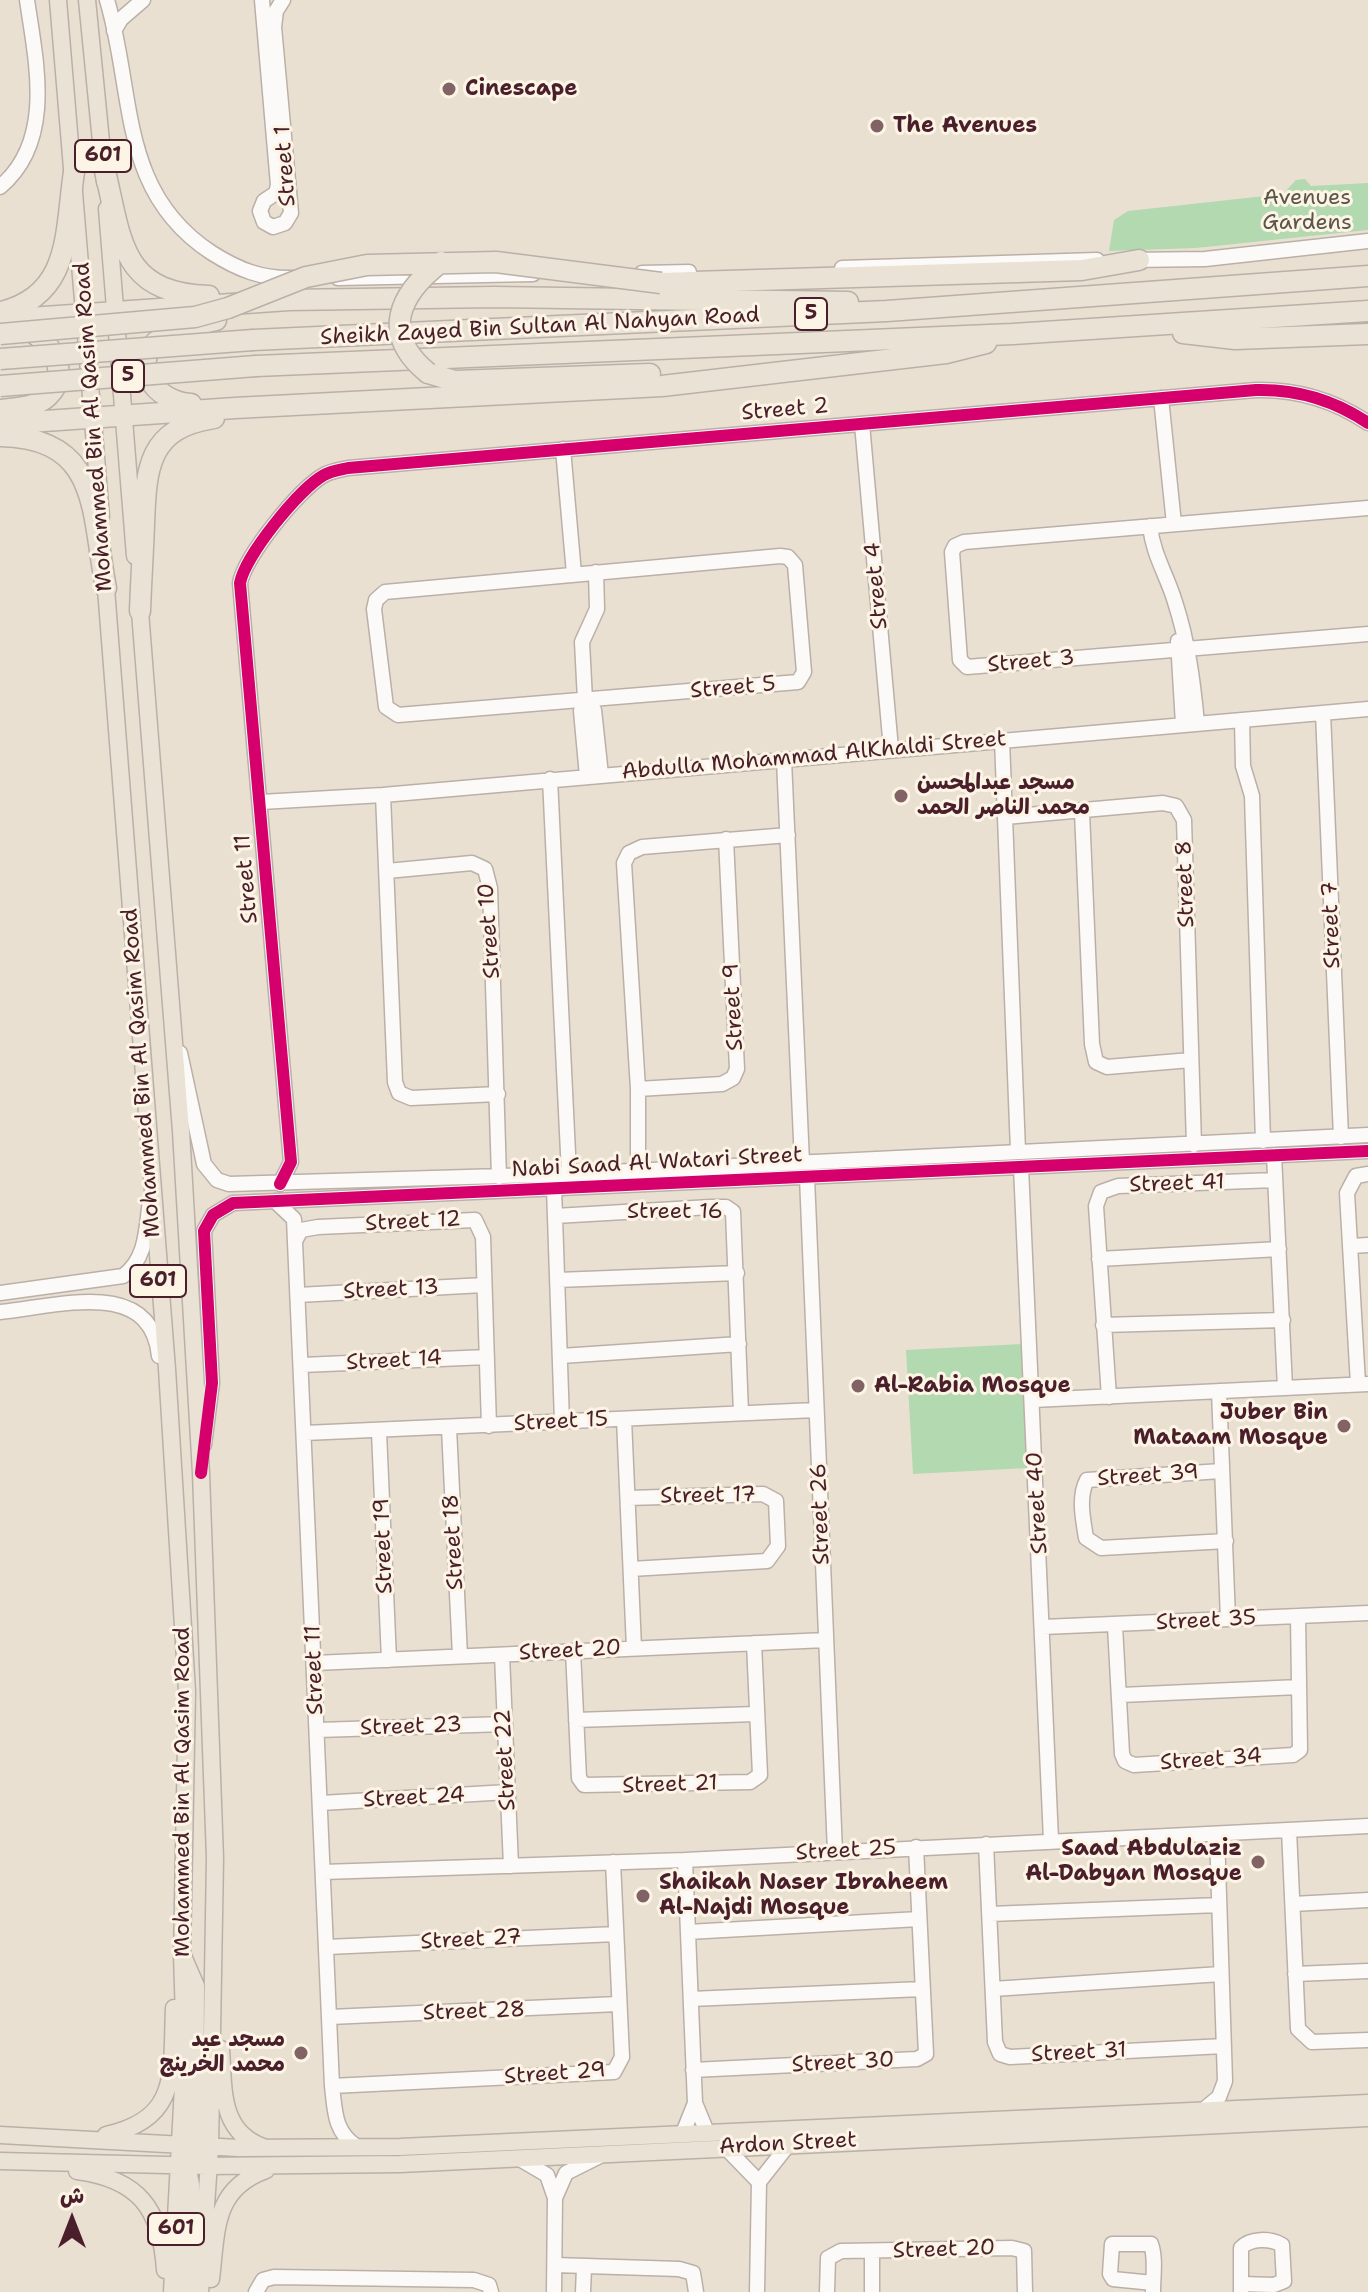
<!DOCTYPE html>
<meta charset="utf-8">
<style>
body{margin:0}
#map{position:relative;width:1368px;height:2292px;overflow:hidden;background:#eae0d2;font-family:"Shantell Sans","Playpen Sans Arabic",sans-serif}
canvas{display:block}
.north{position:absolute;left:32px;top:2180px;width:80px;height:80px;-webkit-text-stroke:6px #fcf5e5;paint-order:stroke;rotate:0deg;font-size:22px;font-weight:700;line-height:32px;text-align:center;color:#4a1f2b}
.north::after{content:'';display:block;margin:auto;width:28px;height:36px;background:#4a1f2b;clip-path:polygon(50% 0,100% 100%,50% 72%,0 100%)}
</style>
<div id="map">
<canvas width="1368" height="2292"></canvas>
<div class="north">ش</div>
</div>
<script>
const c = document.querySelector('canvas').getContext('2d');
c.lineJoin = 'round';
function paint(path, color) {
  c.fillStyle = color;
  c.fill(path, 'evenodd');
}
function strokePath(path, color, width, dash) {
  c.strokeStyle = color;
  c.lineWidth = width;
  c.lineCap = dash ? 'butt' : 'round';
  c.setLineDash(dash || []);
  c.stroke(path);
}
function write(font, color, halo, rows, align = 'center') {
  c.font = font + ' "Shantell Sans","Playpen Sans Arabic",sans-serif';
  c.lineWidth = 6;
  c.setLineDash([]);
  c.textBaseline = 'middle';
  c.strokeStyle = halo;
  c.fillStyle = color;
  for (const [text, x, y, turn = 0] of rows) {
    c.save();
    c.translate(x, y);
    c.rotate((+turn || 0) * Math.PI / 180);
    c.textAlign = isNaN(turn) ? turn : align;
    if (halo) c.strokeText(text, 0, 0);
    c.fillText(text, 0, 0);
    c.restore();
  }
}
paint(new Path2D(`
 M1305 179 1311 186 1368 183V230L1196 248 1109 251 1114 220 1128 211 1283 194 1296 180Z
 M1022 1344 1028 1468 913 1474 906 1350Z`), '#b2d9af');
const minor = new Path2D(`
 M107 0C135 94 118 192 212 253 239 270 262 279 293 278
 M262 0 278 185 276 193 264 201 260 211 264 222 273 227 285 223 291 213 274 27 276 11 283 0
 M114 31 121 19 143 0
 M0 187C55 141 36 62 27 0
 M1129 260 1205 259 1368 241
 M842 268 1097 260
 M642 273 689 272
 M338 278 533 274
 M1161 398 1174 524
 M862 424 891 749
 M563 449 574 574
 M1368 508 964 542 955 546 952 552 960 660 967 667 1368 634
 M1150 526C1153 555 1167 575 1175 602 1188 642 1193 681 1197 723
 M780 556 788 557 795 565 804 672 798 682 398 715 386 707 374 609 376 600 385 592Z
 M1178 641 1183 724
 M585 700 594 710 601 775
 M1323 713 1341 1137
 M1242 720 1243 766 1252 796 1263 1141
 M1002 740 1018 1151
 M784 760 802 1162
 M587 776 581 711 585 700 582 642 597 609 596 572
 M550 779 569 1174
 M383 795 395 1082 399 1093 411 1098 498 1094
 M261 802 383 795 1368 709
 M1082 812 1092 1044 1096 1062 1107 1067 1191 1060
 M1005 817 1163 803 1176 806 1184 820 1194 1145
 M387 871 472 863 485 869 490 888 499 1177
 M180 1053 204 1164 217 1180 229 1184 569 1174 1368 1135
 M638 1089 722 1084 733 1078 737 1069 726 839
 M1274 1155 1285 1388
 M1021 1167 1051 1840
 M638 1171V1089L624 863 629 853 642 847 788 835
 M807 1177 835 1852
 M280 1184 291 1162 240 583C245 556 299 489 324 475 331 471 339 470 348 468L1256 390C1297 389 1334 400 1368 423
 M554 1188 562 1422
 M275 1201 294 1219 332 2086C335 2111 334 2131 356 2146
 M555 1216 711 1207H726L733 1212 741 1413
 M295 1241 301 1230 318 1227 475 1220 483 1237 489 1426
 M1351 1246 1368 1245
 M1099 1259 1279 1249
 M558 1280 737 1273
 M0 1293 123 1276C147 1259 146 1228 150 1201
 M298 1295 484 1285
 M0 1312C55 1307 151 1276 159 1356
 M1103 1325 1283 1320
 M561 1356 739 1344
 M302 1365 487 1357
 M1358 1384 1347 1193 1356 1176 1368 1174
 M1219 1391 1228 1619
 M1109 1397 1096 1206 1101 1192 1118 1186 1275 1180
 M1033 1400 1368 1384
 M624 1419 634 1648
 M449 1428 460 1656
 M379 1432 389 1660
 M305 1433 816 1410
 M204 1445 212 1383 204 1231 213 1215 233 1203 1368 1151
 M1221 1471 1087 1480C1078 1497 1083 1519 1086 1538L1101 1548 1226 1541
 M628 1498 763 1494 776 1501 778 1546 767 1561 631 1569
 M1115 1626 1122 1754 1125 1761 1134 1765 1293 1755 1300 1750 1298 1616
 M1043 1627 1368 1613
 M573 1651 579 1778 584 1785 750 1782 760 1775 754 1643
 M502 1655 511 1866
 M315 1663 826 1640
 M1121 1695 1299 1687
 M576 1720 756 1714
 M318 1730 505 1724
 M321 1803 508 1792
 M1289 1830 1298 2029 1312 2042 1368 2040
 M986 1844 995 2042 1000 2054 1010 2057 1224 2046
 M685 1860 695 2103 707 2132
 M323 1872 685 1860 1368 1826
 M1293 1904 1368 1900
 M990 1914 1219 1905
 M688 1932 919 1919
 M327 1947 616 1934
 M1295 1974 1368 1971
 M993 1989 1221 1974
 M691 1999 922 1989
 M330 2017 618 2004
 M693 2070 917 2059 926 2054 916 1847
 M332 2086 614 2072 622 2057 613 1862
 M1202 2111 1219 2097 1225 2081 1217 1834
 M683 2133 695 2103
 M726 2148 759 2182
 M518 2158 547 2175 555 2198 554 2292
 M555 2198 566 2173 598 2157
 M872 2252V2292
 M555 2265 679 2269 693 2273 696 2292
 M256 2292 263 2280 274 2277 474 2280 489 2285 491 2292
 M583 2292 584 2268
 M757 2292 759 2182 789 2144
 M827 2292 828 2258 841 2251 1012 2248 1024 2251 1025 2292
 M1153 2292C1153 2277 1156 2258 1151 2244H1112L1110 2274 1113 2279 1153 2283
 M1241 2292V2248C1250 2238 1270 2238 1282 2245L1284 2281 1274 2285 1241 2284`);
const major = new Path2D(`
 M58 0 101 517
 M87 0 105 182
 M107 209 135 556
 M105 576 167 1369 187 1691 182 1955 185 2050 172 2292
 M139 599 181 1131 201 1473 215 1858 210 2148 200 2292
 M183 1956 196 1986 195 2141 200 2157
 M221 2049C224 2088 219 2131 263 2147
 M0 2135 239 2148 400 2147 1368 2103
 M106 2135C181 2119 171 2071 174 2008
 M186 2159 191 2185 188 2292
 M0 2161 208 2166 400 2164 1368 2118
 M77 2171C139 2179 161 2209 165 2270
 M211 2279C217 2230 213 2189 266 2170`);
const highway = new Path2D(`
 M105 171C122 242 121 293 209 296
 M661 283 1082 270 1139 260
 M1 312C72 295 65 231 74 172
 M0 320 289 300 494 297 848 302
 M1183 333 1235 339 1368 334
 M253 340 887 311 1368 276
 M256 366 1013 334 1368 311
 M428 373 455 381 650 374
 M191 404C155 402 126 362 162 337 177 327 199 325 216 320
 M0 410C16 408 36 408 48 396 74 371 47 336 22 327
 M0 424 235 408 662 386 946 353 986 343
 M0 436C100 438 91 510 106 588
 M140 611C141 582 143 553 144 524 146 468 148 428 214 418`);
strokePath(minor, '#bab0a8', 17);
strokePath(major, '#bab0a8', 19);
strokePath(highway, '#bab0a8', 23);
strokePath(minor, '#fcfaf8', 14);
strokePath(major, '#eae2d5', 16);
strokePath(highway, '#eae2d5', 20);
const highwayBridge = new Path2D(`
 M0 334 195 317 228 308 306 277 367 265 496 262 661 283
 M0 359 253 340
 M428 373C380 334 399 294 441 262
 M0 386 256 366`);
strokePath(highwayBridge, '#bab0a8', 23, []);
strokePath(highwayBridge, '#eae2d5', 20);
strokePath(new Path2D(`
 M280 1184 291 1162 240 583C245 556 299 489 324 475 331 471 339 470 348 468L1256 390C1297 389 1334 400 1368 423
 M201 1473 212 1383 204 1231 213 1215 233 1203 1368 1151`), '#d6006c', 12);
for (const [x, y, r, color] of [
 [449,89,8,"#826365"],
 [877,126,8,"#826365"],
 [901,796,8,"#826365"],
 [858,1386,8,"#826365"],
 [1344,1426,8,"#826365"],
 [1258,1862,8,"#826365"],
 [643,1896,8,"#826365"],
 [301,2053,8,"#826365"]
]) {
  const dot = new Path2D();
  dot.arc(x, y, r, 0, 2 * Math.PI);
  c.fillStyle = color;
  c.fill(dot);
  strokePath(dot, '#fcf5e5', 3);
}
for (const [x, y, w] of [
 [103,156,56],
 [811,314,32],
 [128,376,32],
 [158,1281,56],
 [176,2229,56]
]) {
  const box = new Path2D();
  box.roundRect(x - w / 2, y - 16, w, 32, 6);
  c.fillStyle = '#fcf5e5';
  c.fill(box);
  strokePath(box, '#4a1f2b', 2);
}
write('bold 20px', '#4a1f2b', null, [
 ["601",103,156],
 ["5",811,314],
 ["5",128,376],
 ["601",158,1281],
 ["601",176,2229]
]);
write('bold 22px', '#4a1f2b', '#fcf5e5', [
 ["Cinescape",465,89],
 ["The Avenues",893,126],
 ["مسجد عبدالمحسن",917,783],
 ["محمد الناصر الحمد",917,808],
 ["Al-Rabia Mosque",874,1386],
 ["Juber Bin",1328,1413,"right"],
 ["Mataam Mosque",1328,1438,"right"],
 ["Saad Abdulaziz",1242,1849,"right"],
 ["Al-Dabyan Mosque",1242,1874,"right"],
 ["Shaikah Naser Ibraheem",659,1883],
 ["Al-Najdi Mosque",659,1908],
 ["مسجد عيد",285,2040,"right"],
 ["محمد الخرينج",285,2065,"right"]
], 'left');
write('22px', '#4a1f2b', '#fcf5e5', [
 ["Street 1",286,166,-94],
 ["Sheikh Zayed Bin Sultan Al Nahyan Road",540,327,-3],
 ["Street 2",785,410,-5],
 ["Mohammed Bin Al Qasim Road",94,427,-94],
 ["Street 4",877,586,-95],
 ["Street 3",1031,662,-5],
 ["Street 5",733,688,-5],
 ["Abdulla Mohammad AlKhaldi Street",814,756,-5],
 ["Street 11",247,879,-95],
 ["Street 8",1186,884,-92],
 ["Street 7",1332,925,-92],
 ["Street 10",490,931,-94],
 ["Street 9",734,1007,-93],
 ["Mohammed Bin Al Qasim Road",142,1073,-94],
 ["Nabi Saad Al Watari Street",657,1163,-3],
 ["Street 41",1177,1184,-2],
 ["Street 16",675,1212],
 ["Street 12",413,1222,-3],
 ["Street 13",391,1290,-3],
 ["Street 14",394,1361,-3],
 ["Street 15",561,1422,-3],
 ["Street 39",1148,1476,-4],
 ["Street 17",708,1496,-1],
 ["Street 40",1038,1503,-93],
 ["Street 26",821,1514,-92],
 ["Street 18",454,1542,-93],
 ["Street 19",384,1546,-92],
 ["Street 35",1206,1621,-3],
 ["Street 20",570,1651,-3],
 ["Street 11",315,1670,-92],
 ["Street 23",411,1727,-2],
 ["Street 22",506,1760,-93],
 ["Street 34",1211,1760,-4],
 ["Street 21",670,1785,-2],
 ["Mohammed Bin Al Qasim Road",183,1792,-90],
 ["Street 24",414,1798,-3],
 ["Street 25",846,1851,-3],
 ["Street 27",471,1940,-3],
 ["Street 28",474,2012,-2],
 ["Street 31",1079,2053,-3],
 ["Street 30",843,2063,-3],
 ["Street 29",555,2074,-4],
 ["Ardon Street",788,2144,-3],
 ["Street 20",944,2250,-2]
]);
write('22px', '#5c554a', '#fcf5e5', [
 ["Avenues",1307,198],
 ["Gardens",1307,223]
]);
</script>
